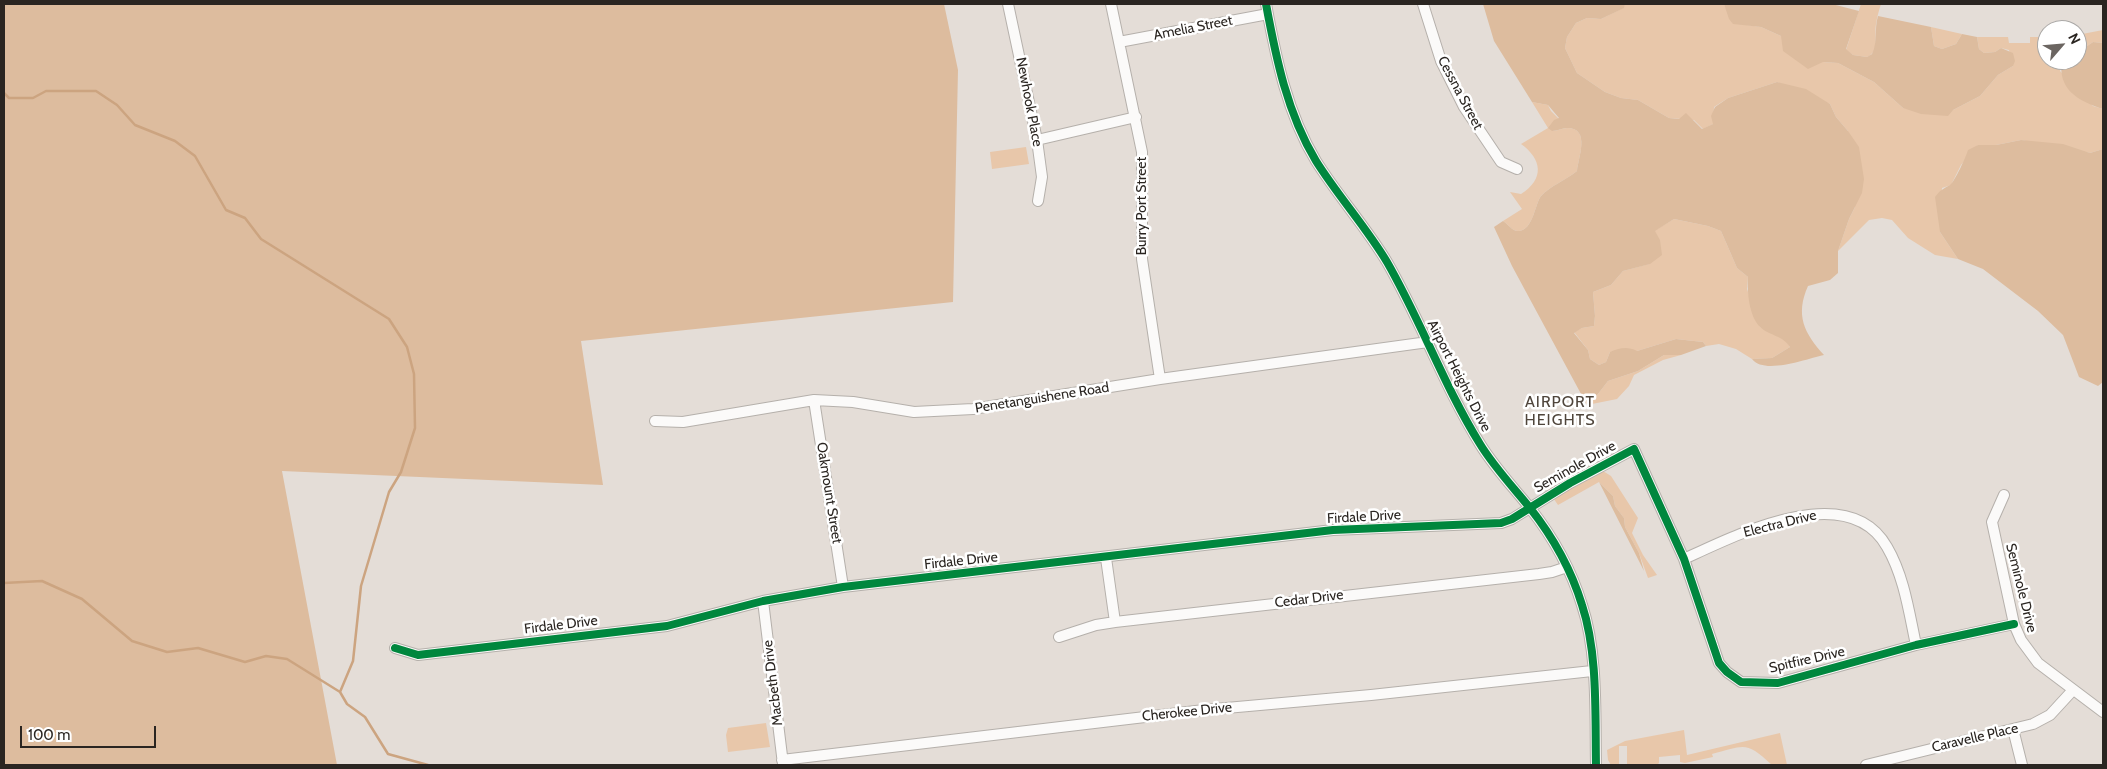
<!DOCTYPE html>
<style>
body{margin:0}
#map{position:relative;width:2107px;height:769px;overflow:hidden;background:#e4ddd7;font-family:Cabin,sans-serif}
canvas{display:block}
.frame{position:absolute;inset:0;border:5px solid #2a2521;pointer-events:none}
.north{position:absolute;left:2037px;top:20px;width:50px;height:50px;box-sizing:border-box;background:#fff;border:1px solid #aaa8a6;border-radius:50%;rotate:63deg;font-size:14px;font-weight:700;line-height:20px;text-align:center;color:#2a2521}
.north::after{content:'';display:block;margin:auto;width:18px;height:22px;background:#6b6561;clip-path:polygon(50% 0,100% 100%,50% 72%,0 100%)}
.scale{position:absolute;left:20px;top:726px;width:136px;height:22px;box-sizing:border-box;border:2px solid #2a2521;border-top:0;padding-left:6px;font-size:15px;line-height:18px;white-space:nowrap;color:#2a2521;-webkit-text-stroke:4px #fff;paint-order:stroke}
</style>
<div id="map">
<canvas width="2107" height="769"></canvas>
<div class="frame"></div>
<div class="north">N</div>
<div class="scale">100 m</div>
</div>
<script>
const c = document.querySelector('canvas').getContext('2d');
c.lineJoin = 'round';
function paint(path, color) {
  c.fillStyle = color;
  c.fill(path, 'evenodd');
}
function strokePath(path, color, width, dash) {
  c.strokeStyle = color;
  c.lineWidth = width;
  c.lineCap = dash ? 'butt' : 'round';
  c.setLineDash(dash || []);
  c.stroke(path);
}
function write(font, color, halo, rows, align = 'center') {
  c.font = font + ' Cabin,sans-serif';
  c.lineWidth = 5;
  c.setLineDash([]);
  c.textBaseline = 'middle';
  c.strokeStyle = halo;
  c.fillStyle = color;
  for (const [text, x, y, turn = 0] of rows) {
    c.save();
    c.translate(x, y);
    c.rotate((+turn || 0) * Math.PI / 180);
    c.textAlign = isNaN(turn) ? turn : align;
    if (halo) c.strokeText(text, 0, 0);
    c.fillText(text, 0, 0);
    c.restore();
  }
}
paint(new Path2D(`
 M1625 4H1724L1733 23 1761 27 1781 36 1823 62 1838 63 1874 82 1903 108 1953 110 1980 96 1998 75 2013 66 2009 50 2001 48 1995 52 1984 53 1979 49 1977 37H2008L2009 43H2030V37H2047V60H2062L2060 71 2093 106 2103 109V149L2090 153 2021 140 1996 145H1978L1961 165 1951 185 1942 188 1940 232 1958 259 1935 255 1908 238 1892 220 1882 218 1869 220 1838 251 1849 219 1855 207 1848 131 1836 117 1830 104 1777 82 1728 98 1714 107 1713 124 1703 129 1694 120 1669 118 1638 100 1621 98 1605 92 1577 73 1565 48 1567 37 1576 23 1587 18 1601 19 1623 8Z
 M1861 4H1881C1879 10 1877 17 1876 24 1874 35 1880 52 1867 57L1853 55 1846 50Z
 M1931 27 1962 34 1956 44 1942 49 1934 46Z
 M2103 30V43L2093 42 2077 53V35Z
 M1532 102 1548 105 1551 111 1559 119 1552 131C1558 131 1562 128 1567 128 1591 128 1578 158 1577 171 1566 180 1550 186 1541 196 1535 204 1533 230 1519 231 1513 232 1508 224 1503 221L1522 209 1510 192 1521 194C1545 179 1542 159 1521 144L1548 128Z
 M1026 147 1029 164 992 169 990 152Z
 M1674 219 1708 226 1721 231 1737 268 1748 277 1747 289 1760 327 1785 339 1790 347 1772 358 1752 359 1736 349 1719 344 1706 346 1703 342 1676 339 1637 351 1610 352 1606 362 1599 365 1590 359 1588 350 1574 332 1582 328 1594 326 1595 316 1593 292 1611 285 1623 271 1649 264 1660 241 1654 231Z
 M1664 355H1681L1663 360 1634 375 1629 386 1617 399 1587 405 1598 394 1608 381 1638 371Z
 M1573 468 1603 471 1611 476 1638 518 1632 533 1643 555 1657 575 1648 578 1639 553 1625 527 1624 518 1615 506 1613 496 1599 482 1558 505 1547 489Z
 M766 723 770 747 728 752 726 735 728 728Z
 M1684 730 1687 755 1780 733 1787 765H1772C1746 741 1746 745 1712 754L1713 757 1685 763 1680 762V755L1659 757V763L1657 765H1627V746H1619V765H1611L1608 760 1607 750 1625 741Z`), '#e8c7aa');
paint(new Path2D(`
 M4 4H944L958 70 953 302 581 341 603 485 282 471 337 765H4Z
 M1483 4H1625L1624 8 1601 19 1587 18 1576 23 1567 37 1565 48 1577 73 1605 92 1621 98 1638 100 1669 118 1679 119 1686 113 1702 129 1713 124 1711 116 1715 107 1728 98 1777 82 1806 89 1830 104 1836 117 1848 131 1859 147 1864 179 1862 193 1849 219 1838 251V273L1830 280 1808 286C1795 315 1804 333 1824 355 1806 359 1764 375 1752 359L1772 358 1790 347C1782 335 1770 336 1760 327 1749 316 1747 292 1748 277L1737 268 1721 231 1708 226 1674 219 1655 231 1660 240 1662 255 1650 264 1623 271 1611 285 1593 292 1595 316 1594 326 1582 328 1574 333 1588 350 1590 359 1599 365 1606 362 1610 352C1620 348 1627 346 1637 351L1676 339 1703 342 1706 346 1681 355H1664L1638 371 1608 381 1598 394 1587 405 1512 266 1494 227 1503 221C1508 224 1513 232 1519 231 1533 230 1535 204 1541 196 1550 186 1566 180 1577 171 1578 158 1591 128 1567 128 1562 128 1558 131 1552 131L1548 128 1554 120 1559 118 1548 105 1532 102 1494 41Z
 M1724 4H1832L1859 11 1846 49 1853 55 1867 57 1872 54C1878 42 1874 29 1878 16L1931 27 1934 46 1942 49 1956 44 1962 34 1977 37 1979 49 1984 53 1995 52 2001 48 2013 53 2015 61 2013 66 1998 75 1980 96 1953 110 1948 116 1921 114 1903 108 1874 82 1838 63 1823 62 1808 69 1783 51 1781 36 1761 27 1733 24 1729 19Z
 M2093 42 2103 43V109C2078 101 2057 89 2062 60H2077V53Z
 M2021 140 2063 144 2090 153 2103 149V382L2098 386 2079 377 2063 335 2038 311 1983 269 1958 259 1940 232 1935 197C1941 189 1942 190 1950 185 1955 181 1966 157 1968 150L1978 145H1996Z
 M1599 482 1613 496 1615 506 1624 518 1625 527 1639 553 1644 571Z`), '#ddbc9e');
strokePath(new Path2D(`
 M4 93 9 98H33L46 91H96L117 105 135 125 175 141 195 156 226 210 245 218 261 239 389 319 407 347 414 374 415 428 401 472 389 492 361 586 353 661 340 692
 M4 583 42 581 82 599 132 641 167 652 198 648 245 662 266 656 287 659 340 692 347 704 365 717 388 754 428 765`), '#cca480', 2.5);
const minor = new Path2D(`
 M1008 4 1037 140 1042 177 1038 201
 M1111 4 1142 152V259L1160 379
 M1266 4C1276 58 1287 113 1316 161 1338 196 1366 227 1387 262 1421 321 1444 386 1480 444 1494 467 1513 487 1530 508 1553 537 1571 569 1582 605 1598 653 1595 714 1596 765
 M1423 4 1441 61 1464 107 1501 162 1517 169
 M1119 42 1268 14
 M1037 140 1136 117
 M814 400 843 587
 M655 421 683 422 814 400 853 402 914 412 973 409 1160 379 1428 342
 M2004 495 1992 522 2014 624 2021 640 2038 663 2103 712
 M1106 558 1115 622 1539 574 1552 572 1567 567
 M1684 559C1736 535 1848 478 1887 547 1904 576 1909 612 1916 645
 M763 601 783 764
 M1059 637 1096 625 1115 622
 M395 648 418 655 667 626 763 601 843 587 1333 530 1501 523 1512 519 1570 483 1634 449 1684 559 1719 663 1727 672 1741 682 1778 683 1916 645 2014 624
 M2013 729 2022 765
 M782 760 1204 710 1371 695 1592 671
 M1866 765 2033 724 2050 715 2073 690`);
strokePath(minor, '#b5b0ab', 12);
strokePath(minor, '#fbfaf9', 10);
strokePath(new Path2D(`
 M1266 4C1276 58 1287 113 1316 161 1338 196 1366 227 1387 262 1421 321 1444 386 1480 444 1494 467 1513 487 1530 508 1553 537 1571 569 1582 605 1598 653 1595 714 1596 765
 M395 648 418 655 667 626 763 601 843 587 1333 530 1501 523 1512 519 1570 483 1634 449 1684 559 1719 663 1727 672 1741 682 1778 683 1916 645 2014 624`), '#00873e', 8);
write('14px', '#2a2521', '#fff', [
 ["Amelia Street",1193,28,-11],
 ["Cessna Street",1460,93,62],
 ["Newhook Place",1029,102,79],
 ["Burry Port Street",1142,206,-90],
 ["Airport Heights Drive",1459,376,63],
 ["Penetanguishene Road",1042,398,-9],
 ["Seminole Drive",1575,467,-29],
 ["Oakmount Street",829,493,81],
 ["Firdale Drive",1364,517,-3],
 ["Electra Drive",1780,524,-14],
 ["Firdale Drive",961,561,-6],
 ["Seminole Drive",2021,588,76],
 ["Cedar Drive",1309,599,-7],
 ["Firdale Drive",561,625,-7],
 ["Spitfire Drive",1807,660,-13],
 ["Macbeth Drive",773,683,-97],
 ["Cherokee Drive",1187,712,-6],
 ["Caravelle Place",1975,738,-13]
]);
c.letterSpacing = '1px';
write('16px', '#4f453b', '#fff', [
 ["AIRPORT",1560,402],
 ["HEIGHTS",1560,420]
]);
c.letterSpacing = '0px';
</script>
